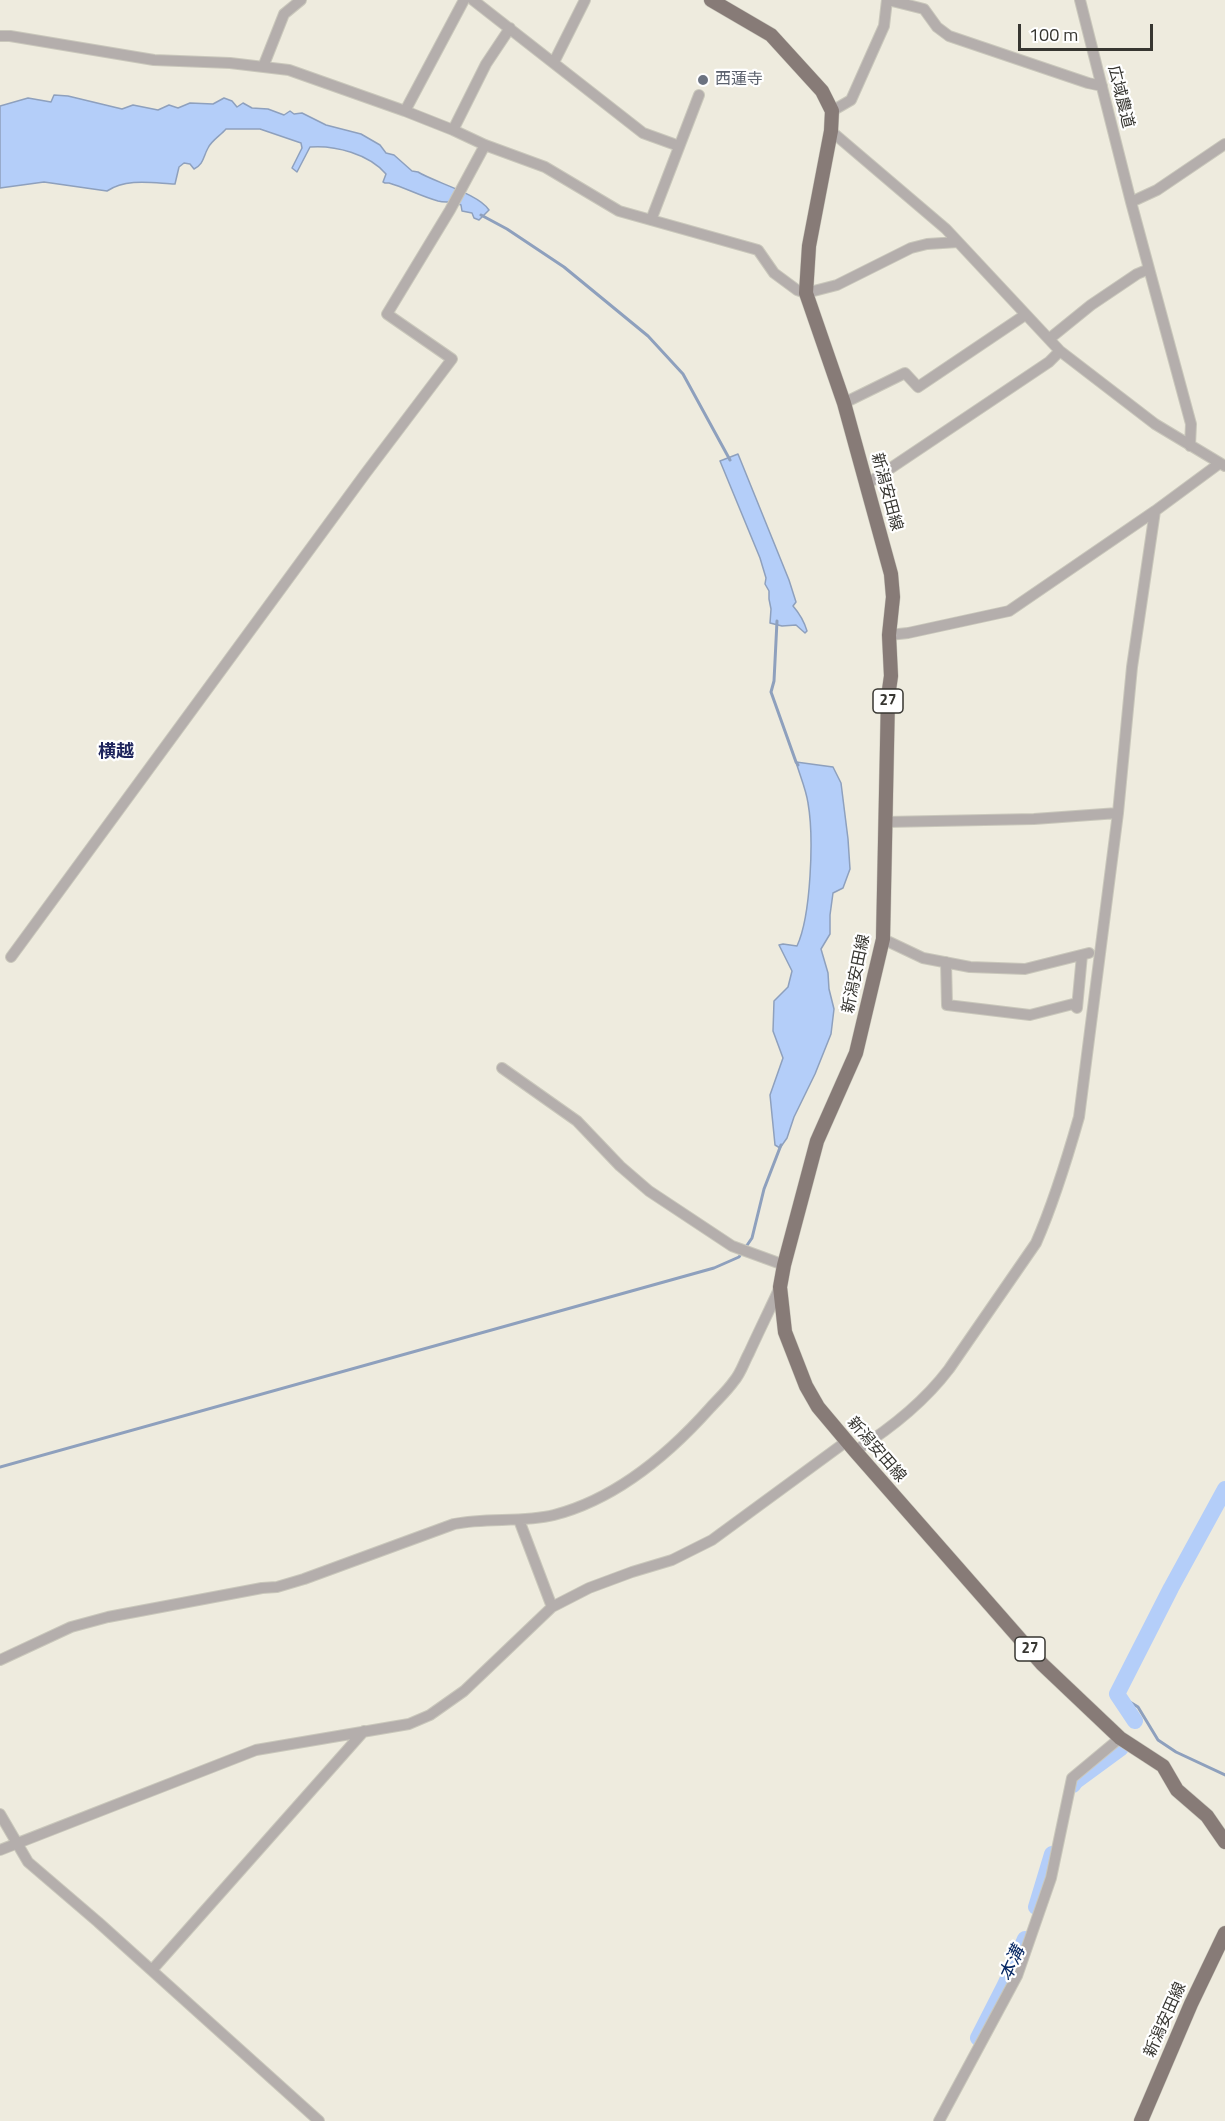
<!DOCTYPE html>
<meta charset="utf-8">
<style>
body{margin:0}
#map{position:relative;width:1225px;height:2121px;overflow:hidden;background:#eeebde;font-family:"Titillium Web",sans-serif}
canvas{display:block}
.scale{position:absolute;left:1018px;top:24px;width:135px;height:27px;box-sizing:border-box;border:3px solid #373631;border-top:0;padding-left:8px;font-size:18px;line-height:21px;white-space:nowrap;color:#373631;-webkit-text-stroke:4px #fff;paint-order:stroke}
</style>
<div id="map">
<canvas width="1225" height="2121"></canvas>
<div class="scale">100 m</div>
</div>
<script>
const c = document.querySelector('canvas').getContext('2d');
c.lineJoin = 'round';
function paint(path, color) {
  c.fillStyle = color;
  c.fill(path, 'evenodd');
}
function strokePath(path, color, width, dash) {
  c.strokeStyle = color;
  c.lineWidth = width;
  c.lineCap = dash ? 'butt' : 'round';
  c.setLineDash(dash || []);
  c.stroke(path);
}
function write(font, color, halo, rows, align = 'center') {
  c.font = font + ' "Titillium Web","Noto Sans JP",sans-serif';
  c.lineWidth = 4.5;
  c.setLineDash([]);
  c.textBaseline = 'middle';
  c.strokeStyle = halo;
  c.fillStyle = color;
  for (const [text, x, y, turn = 0] of rows) {
    c.save();
    c.translate(x, y);
    c.rotate((+turn || 0) * Math.PI / 180);
    c.textAlign = isNaN(turn) ? turn : align;
    if (halo) c.strokeText(text, 0, 0);
    c.fillText(text, 0, 0);
    c.restore();
  }
}
const water = new Path2D(`
 M54 95 68 96 122 109 133 105 158 110 169 105 178 108 190 103 213 104 224 98 232 101 237 107 243 103 252 108 268 109 284 115 290 111 294 114 302 113 326 125 361 134 380 145 386 153 394 155 412 171 418 172C434 182 479 194 489 210L479 220 474 218 472 213 462 211 461 205C452 201 446 203 438 201 420 196 406 188 389 183H385L383 182 386 174C369 154 335 145 310 147L297 172 292 168 302 148 301 143 260 129H226C221 135 211 141 208 148 203 157 204 164 194 169L190 164 184 163 179 167 175 184C152 183 127 178 107 191L44 182 0 188V106L28 98 51 102Z
 M738 454 789 580 796 602 793 606C800 614 804 621 807 631L805 633 796 625 782 626 770 623 771 609 769 599V591L765 584 766 578 760 558 720 461Z
 M796 762 833 767 841 783 848 839 850 869 843 888 833 893 830 915V934L821 949 828 973 829 989 834 1009 831 1034 815 1074 794 1117 787 1138 780 1148 775 1145 770 1095 783 1058 773 1031 774 1001 788 987 792 971 779 945 783 944 797 946C811 916 814 837 808 803 806 789 800 776 796 762Z`);
paint(water, '#b4cef9');
strokePath(water, '#8ea0bd', 1.5);
strokePath(new Path2D(`
 M481 215 507 229 564 267 648 336 683 374 730 460
 M777 621 774 681 771 692 796 762 798 765
 M0 1467 714 1268 739 1257 752 1238 764 1189 781 1145
 M1117 1694 1138 1707 1158 1740 1176 1752 1225 1775`), '#8ea0bd', 3);
strokePath(new Path2D(`
 M1135 1721 1117 1694 1171 1588 1225 1489
 M1073 1785 1076 1781 1121 1748
 M1036 1907 1052 1854
 M978 2038 1005 1985 1025 1939`), '#b4cef9', 16);
const minor = new Path2D(`
 M473 0 643 133 679 146
 M888 0 924 9 937 27 949 36 1088 83 1102 86
 M1080 0 1131 202 1191 424 1190 446
 M0 36H10L154 60 230 63 289 70 405 111 453 130 485 145 545 167 619 211 758 250 774 273 797 290 806 293 837 285 911 248 927 244 958 242
 M554 62 585 0
 M263 67 284 14 301 0
 M405 111 464 0
 M832 111 851 100 884 26 887 0
 M453 130 486 64 510 28
 M831 131 946 229 1060 351 1155 424 1225 466
 M1131 202 1157 190 1225 144
 M651 220 699 95
 M1049 339 1091 305 1137 274 1149 269
 M844 403 905 373 918 387 1025 315
 M867 484 1049 362 1060 351
 M889 635 908 633 1009 611 1155 511 1220 463
 M886 822 1034 819 1118 813
 M883 939 923 958 970 967 1025 969 1089 953
 M11 957 365 474 452 359 387 314 450 210 485 145
 M946 962 947 1005 1030 1015 1073 1004 1077 1008 1082 955
 M502 1068 577 1121 620 1166 649 1191 732 1246 784 1265
 M855 1451C890 1429 924 1402 949 1369L1036 1243C1054 1202 1067 1159 1079 1117L1118 813 1132 667 1155 511
 M519 1520 552 1607
 M0 1660 71 1627 108 1617 262 1588 277 1587 304 1579 454 1524C487 1517 521 1523 554 1515 616 1499 668 1455 710 1408 718 1399 727 1391 734 1381 741 1373 744 1362 749 1353 759 1331 770 1309 780 1287
 M0 1814 28 1862 98 1922 319 2121
 M0 1850 256 1750 409 1724 430 1715 464 1691 552 1607 589 1588 632 1572 672 1560 712 1540 847 1441
 M152 1970 364 1731
 M939 2121 1017 1976 1051 1878 1072 1778 1120 1738`);
const major = new Path2D(`
 M711 0 771 35 822 91 832 111 831 131 809 246 806 293 844 403 891 574 893 597 889 635 891 676 888 697 883 939 856 1053 817 1141 784 1265 780 1287 785 1332 806 1386 818 1407 855 1451 1042 1664 1120 1738 1163 1766 1177 1790 1207 1816 1225 1842
 M1141 2121 1191 2004 1225 1933`);
strokePath(minor, '#c9c7bb', 12);
strokePath(major, '#c9c7bb', 15);
strokePath(minor, '#b4aeac', 10);
strokePath(major, '#877b77', 14);
for (const [x, y, r, color] of [
 [703,80,6,"#6b7280"]
]) {
  const dot = new Path2D();
  dot.arc(x, y, r, 0, 2 * Math.PI);
  c.fillStyle = color;
  c.fill(dot);
  strokePath(dot, '#fff', 2);
}
for (const [x, y, w] of [
 [888,701,30],
 [1030,1649,30]
]) {
  const box = new Path2D();
  box.roundRect(x - w / 2, y - 12, w, 24, 4.5);
  c.fillStyle = '#fff';
  c.fill(box);
  strokePath(box, '#373631', 1.5);
}
write('bold 15px', '#373631', null, [
 ["27",888,701],
 ["27",1030,1649]
]);
write('16px', '#5b616d', '#fff', [
 ["西蓮寺",715,80]
], 'left');
write('16px', '#373631', '#fff', [
 ["広域農道",1120,97,76],
 ["新潟安田線",886,492,75],
 ["新潟安田線",857,974,-78],
 ["新潟安田線",876,1450,49],
 ["新潟安田線",1166,2020,-66]
]);
write('bold 18px', '#1e245c', '#fff', [
 ["横越",116,753]
]);
write('italic 18px', '#082965', '#fff', [
 ["本溝",1013,1964,-65]
]);
</script>
